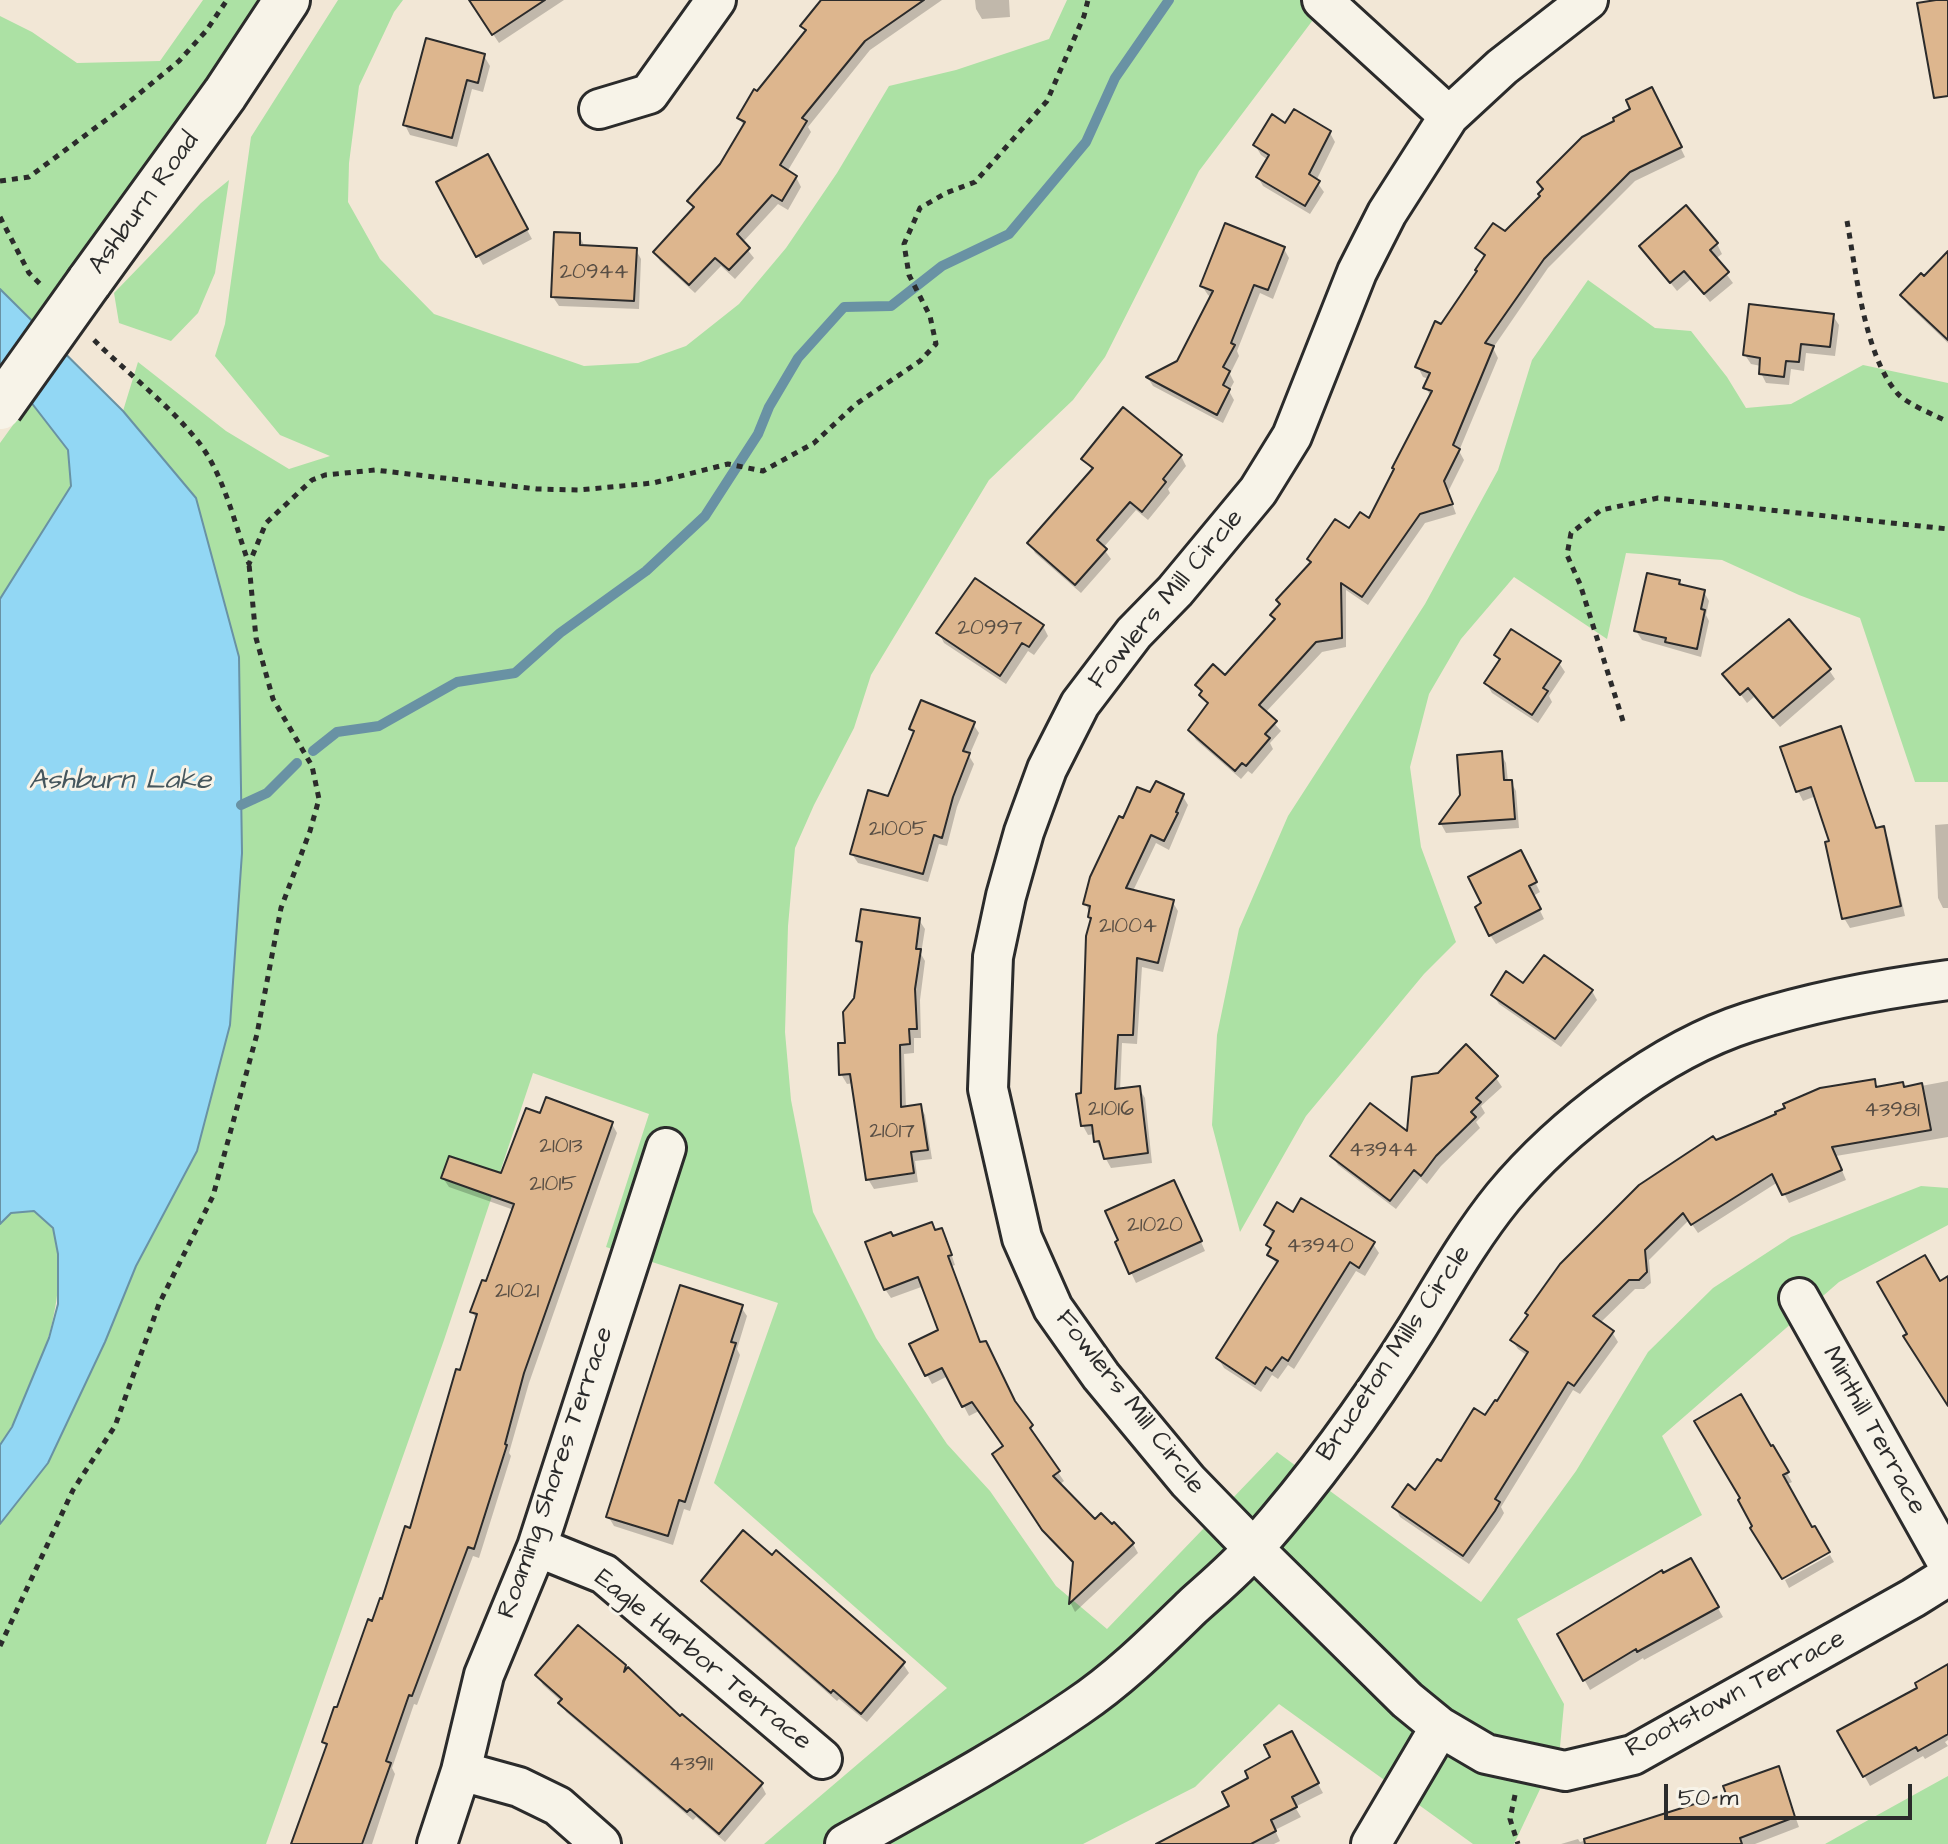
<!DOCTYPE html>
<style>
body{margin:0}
#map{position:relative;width:1948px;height:1844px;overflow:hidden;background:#f2e7d6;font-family:"Architects Daughter",sans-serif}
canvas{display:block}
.scale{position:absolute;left:1664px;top:1784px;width:248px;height:36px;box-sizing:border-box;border:4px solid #2b2b2b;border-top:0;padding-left:10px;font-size:24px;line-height:28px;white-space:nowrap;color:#2b2b2b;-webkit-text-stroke:6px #f7f3e8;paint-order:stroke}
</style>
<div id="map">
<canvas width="1948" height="1844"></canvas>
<div class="scale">50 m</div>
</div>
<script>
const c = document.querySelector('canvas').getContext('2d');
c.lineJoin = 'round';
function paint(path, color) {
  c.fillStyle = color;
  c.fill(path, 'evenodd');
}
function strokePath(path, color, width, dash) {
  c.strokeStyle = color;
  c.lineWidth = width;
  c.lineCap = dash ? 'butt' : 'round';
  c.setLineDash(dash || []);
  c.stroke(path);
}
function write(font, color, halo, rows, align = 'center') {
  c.font = font + ' "Architects Daughter",sans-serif';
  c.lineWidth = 6;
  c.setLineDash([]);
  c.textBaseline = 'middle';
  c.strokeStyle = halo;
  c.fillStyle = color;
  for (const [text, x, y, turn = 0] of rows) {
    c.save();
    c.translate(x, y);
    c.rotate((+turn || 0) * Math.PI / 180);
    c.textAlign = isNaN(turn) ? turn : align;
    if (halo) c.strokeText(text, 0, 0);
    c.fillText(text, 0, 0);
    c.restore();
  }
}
paint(new Path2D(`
 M203 0H263L36 325 0 289V16L32 32 77 63 160 61Z
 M338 0H403L394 12 359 86 349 163 348 202 380 259 434 314 584 366 638 363 686 346 739 304 786 248 837 173 889 86 956 70 1049 39 1067 0H1328L1199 171 1105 357 1073 400 989 480 871 675 854 728 814 805 795 848 788 926 785 1032 791 1100 813 1212 876 1338 947 1444 990 1491 1056 1586 1107 1629 1277 1452 1481 1602 1576 1471 1648 1352 1713 1288 1791 1237 1921 1186 1948 1188V1225L1839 1282 1662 1436 1702 1515 1517 1619 1564 1704 1560 1747 1514 1844H1473L1279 1704 1195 1787 1083 1844H764L947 1688 714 1483 778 1303 606 1247 649 1114 533 1073 444 1340 266 1844H0V1524L48 1463 105 1342 136 1266 197 1151 230 1025 242 853 239 657 196 498 123 411 138 362 226 431 289 469 330 456 280 435 215 356 225 324 251 137Z
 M229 180 215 273 198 313 171 341 119 323 114 293 201 203Z
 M1588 280 1655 328 1691 331 1727 377 1746 408 1791 404 1863 365 1948 383V782H1915L1860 618 1799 595 1722 560 1626 553 1607 639 1514 577 1461 639 1429 694 1410 767 1421 847 1456 942 1424 974 1306 1116 1240 1232 1212 1125 1217 1035 1239 929 1288 816 1425 604 1498 470 1532 360Z
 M31 400 68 450 71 486 0 599V443Z
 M34 1211C39 1216 48 1222 52 1228 55 1232 55 1241 56 1246 69 1302 32 1399 0 1445V1224L11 1213Z
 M1948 1776V1844H1825Z`), '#ace1a4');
const water = new Path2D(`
 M0 289 123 411 196 498 239 657 242 853 230 1025 197 1151 136 1266 105 1342 48 1463 0 1524V1445L12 1427 49 1338 58 1304V1254L53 1228 34 1211 11 1213 0 1224V599L71 486 68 450 0 362Z`);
paint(water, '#92d7f4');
strokePath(water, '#6992a4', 2);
paint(new Path2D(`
 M470 0H564L499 43Z
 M824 0H942L870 50 808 127 811 132 787 172 796 177 801 187 788 210 778 204 742 243 754 258 735 279 721 266 695 293 660 261 655 252 694 210 689 201 721 166 744 126 739 118 807 33 803 26Z
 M975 0H1009L1010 17 982 19 976 9Z
 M484 56 490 66 483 92 472 89 457 147 410 135 405 125Z
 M1657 99 1685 157 1635 181 1548 268 1493 348 1498 358 1459 451 1464 460 1448 492 1456 514 1425 523 1368 605 1346 590V647L1322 652 1265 713 1281 731 1270 743 1273 749 1252 774 1248 771 1241 779 1196 740 1190 730 1209 706 1198 686 1225 678 1276 621 1273 615 1281 606 1278 601 1349 531 1370 521 1431 397 1426 388 1429 379 1423 377 1418 367 1485 259 1478 248 1505 234 1542 197 1544 191 1539 182Z
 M1286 125 1330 133 1335 142 1316 181 1324 192 1310 214 1263 186 1258 177 1268 160 1261 155 1255 145Z
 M487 157 532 239 483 265 439 183Z
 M1686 208 1717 244 1722 254 1715 259 1733 283 1710 302 1691 279 1677 291 1641 246Z
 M579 235 585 247 636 250 641 259 639 309 559 306 553 297Z
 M1284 249 1289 258 1273 299 1260 293 1237 351 1239 356 1230 374 1234 382 1229 391 1234 400 1223 423 1153 386 1148 378 1179 362 1212 297 1208 295 1202 286Z
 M1948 254V343L1908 305 1902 296 1924 279Z
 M1833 316 1839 325 1835 356 1806 353 1804 371 1791 369 1789 385 1766 383 1761 373V366L1751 364 1745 355Z
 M1181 456 1186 466 1168 489 1170 493 1148 520 1136 510 1103 548 1111 559 1081 593 1035 553 1030 543 1093 471 1083 459Z
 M1679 582 1682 587 1704 592 1709 601 1706 615 1709 621 1701 657 1642 640 1636 631Z
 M1043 626 1048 636 1034 655 1028 651 1006 684 944 643 939 633Z
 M1496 655 1559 663 1565 672 1549 696 1552 702 1538 723 1492 693 1486 683 1500 662Z
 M1829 670 1835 679 1780 727 1754 697 1747 703 1725 674Z
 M973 724 979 733 969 756 974 764 957 807 947 846 939 844 928 882 858 863 852 854 889 798 915 735 912 729Z
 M1845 738 1877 830 1883 829 1888 838 1905 916 1850 928 1844 918 1832 842 1816 796 1803 801 1798 791Z
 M1501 754 1506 763 1508 782H1511L1516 791 1519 828 1446 833 1441 824 1462 795Z
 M1150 795H1182L1188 805 1169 850 1156 843 1133 891 1172 901 1178 911 1163 972 1142 967 1137 1044 1122 1043 1120 1091 1139 1088 1145 1098 1152 1163 1111 1168 1096 1141 1095 1134 1088 1135 1083 1126 1092 921 1086 904 1124 820Z
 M1948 824V908H1943L1938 898 1935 825Z
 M1525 862 1540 892 1533 896 1544 919 1496 944 1490 935Z
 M919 920 925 929 921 954 925 961 920 1000 921 1038H914V1053L904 1054 906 1108 920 1106 925 1115 932 1159 915 1161 918 1182 874 1189 868 1179 854 1083 847 1084 841 1074 863 949 858 941Z
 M1523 986 1592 991 1597 1000 1561 1047 1499 1004 1493 995Z
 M1496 1078 1502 1087 1481 1106 1485 1113 1476 1122 1480 1128 1441 1166 1427 1184 1420 1178 1396 1209 1338 1165 1332 1156 1408 1134Z
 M1874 1081 1878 1089 1902 1084 1905 1089 1948 1081V1137L1836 1156 1846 1180 1789 1203 1778 1182 1698 1233 1689 1220 1649 1260 1651 1283 1644 1289H1635L1600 1323 1612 1332 1618 1342 1580 1394 1573 1390 1501 1507 1504 1513 1500 1520 1469 1564 1400 1517 1395 1507 1416 1492 1498 1404 1528 1356 1518 1349 1512 1340 1715 1143Z
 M541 1116 612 1124 617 1133 529 1383 509 1453 511 1456 479 1558 473 1556 417 1705 414 1704 392 1768 395 1774 372 1844H290L298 1822 301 1823 328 1748 324 1742 369 1621 373 1623 384 1602 411 1530 477 1320 472 1312 487 1284 514 1210 449 1187 443 1178 502 1176Z
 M1179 1192 1205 1251 1136 1283 1117 1243Z
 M1294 1215 1373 1244 1379 1253 1365 1276 1356 1271 1294 1369 1288 1365 1278 1379 1272 1375 1261 1392 1224 1368 1218 1358 1278 1266 1270 1255 1272 1251 1268 1245 1273 1236 1266 1225Z
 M935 1232 946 1239 955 1265 952 1266 981 1344 1036 1436 1034 1438 1064 1481 1059 1485 1095 1522 1133 1544 1138 1553 1075 1612 1071 1604 1075 1566 1049 1539 1000 1464 1005 1448 979 1411 969 1416 948 1376 932 1384 927 1375 941 1332 924 1286 891 1298 885 1289 893 1238Z
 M741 1307 747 1316 737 1349 740 1355 690 1511 684 1509 673 1545 614 1526 608 1516Z
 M1773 1448 1792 1482 1786 1485 1811 1530 1783 1577 1770 1449Z
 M1830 1555 1834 1562 1789 1588 1785 1580Z
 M1691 1561 1723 1617 1644 1660 1643 1658 1590 1690 1559 1634Z
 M703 1581 903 1664 909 1673 867 1722 839 1699 837 1701 709 1590Z
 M624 1667 680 1719 761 1784 766 1794 725 1842 696 1817 693 1820 566 1712 562 1702 543 1685 537 1675Z
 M1948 1672V1740L1945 1742 1948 1746 1925 1759 1923 1756 1870 1786 1840 1732Z
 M1291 1734 1323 1793 1295 1807 1301 1817 1275 1830 1280 1841 1274 1844H1164L1232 1807 1251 1779 1273 1758Z
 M1778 1769 1799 1827 1755 1844H1561L1578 1839 1580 1842 1729 1795Z`), '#0003');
strokePath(new Path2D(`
 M313 751 337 732 379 726 457 682 515 673 560 633 646 571 705 516 758 434 769 407 798 358 844 307 891 306 942 266 1009 234 1086 142 1115 78 1169 0
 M241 805 267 793 297 763`), '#6992a4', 10);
const building = new Path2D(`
 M469 0H545L492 35Z
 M821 0H924L865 41 802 118 807 121 780 165 797 176 782 201 772 195 737 234 750 248 729 270 715 258 689 285 653 252 694 207 687 201 720 164 745 122 737 118 754 89 757 91 806 30 800 26Z
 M1936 0H1948V96L1934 98 1917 3Z
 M426 38 485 54 478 83 467 80 452 138 403 125Z
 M1652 87 1682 147 1630 172 1544 259 1485 343 1494 346 1453 445 1460 449 1444 481 1453 504 1420 514 1362 597 1341 583 1342 638 1316 642 1259 705 1277 721 1265 734 1270 738 1246 766 1242 763 1235 771 1188 730 1208 703 1199 695 1202 691 1195 685 1213 664 1225 675 1275 619 1270 615 1280 604 1276 600 1311 562 1307 559 1335 519 1349 528 1360 512 1369 518 1394 469 1392 468 1432 391 1423 388 1430 373 1415 367 1435 321 1441 324 1477 271 1475 270 1485 255 1475 248 1493 223 1505 231 1540 196 1538 194 1543 189 1537 182 1582 137 1614 121 1613 118 1630 109 1626 100Z
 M1294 109 1331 131 1309 174 1320 181 1305 206 1256 177 1269 155 1253 145 1272 114 1285 123Z
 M488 154 528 229 476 257 436 182Z
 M1686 205 1718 243 1710 250 1729 272 1704 294 1684 271 1670 283 1639 246Z
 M1225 223 1285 247 1268 290 1254 285 1231 343 1235 345 1223 367 1230 371 1223 385 1230 389 1217 415 1146 377 1177 361 1213 291 1200 286Z
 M554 232 580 233V245L637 248 634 301 551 297Z
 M1948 251V340L1900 295 1921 273 1924 276Z
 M1749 304 1834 314 1830 347 1801 344 1799 362 1786 361 1784 377 1759 374 1760 358 1743 355Z
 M1123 407 1182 455 1163 479 1166 482 1142 512 1130 502 1097 540 1107 549 1075 585 1027 543 1093 468 1081 459Z
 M1647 573 1680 580 1679 584 1705 590 1701 609 1705 610 1697 649 1665 642 1666 638 1634 631Z
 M975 578 1044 625 1029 647 1022 643 1000 676 936 633Z
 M1789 619 1831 669 1773 718 1748 688 1740 695 1722 674Z
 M1511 629 1561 661 1543 688 1548 691 1532 715 1484 683 1500 659 1494 655Z
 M921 700 975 722 963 751 970 753 953 797 942 838 934 835 923 874 850 854 868 790 888 796 914 731 909 729Z
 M1841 726 1876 828 1884 826 1901 906 1842 919 1825 842 1829 841 1811 787 1796 792 1780 747Z
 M1502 751 1504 780H1512L1515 819 1439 824 1460 795 1457 755Z
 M1156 781 1184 794 1176 812 1178 813 1164 841 1151 835 1126 888 1174 900 1158 963 1137 958 1133 1035H1118L1115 1089 1140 1086 1148 1153 1104 1159 1099 1141 1094 1142 1092 1125 1081 1126 1076 1094 1081 1093 1086 936 1091 918 1088 917 1090 906 1083 904 1090 877 1119 816 1123 818 1137 787 1150 792Z
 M1521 850 1537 882 1529 886 1541 909 1489 936 1475 907 1481 903 1468 877Z
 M861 909 920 918 916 949H921L915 989 917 1029H909L910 1044 900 1045 901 1107 921 1104 928 1150 911 1152 914 1173 866 1180 850 1074 839 1075 838 1043H845L843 1012 854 998 862 942 856 941Z
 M1544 955 1593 990 1555 1039 1491 995 1506 971 1523 983Z
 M1466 1044 1498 1076 1476 1098 1481 1102 1471 1112 1476 1117 1436 1156 1421 1176 1414 1170 1390 1201 1330 1156 1370 1103 1407 1131 1412 1077 1438 1073Z
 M1875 1079 1876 1087 1903 1082 1904 1087 1922 1083 1931 1130 1832 1147 1842 1170 1788 1193 1782 1195 1772 1174 1691 1225 1683 1213 1645 1250 1647 1272 1639 1280H1629L1593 1316 1614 1331 1574 1386 1568 1382 1495 1499 1500 1502 1495 1511 1463 1556 1392 1507 1408 1484 1415 1490 1437 1459 1441 1461 1474 1408 1485 1415 1495 1400 1497 1401 1528 1352 1510 1340 1528 1315 1525 1313 1560 1264 1639 1185 1713 1136 1716 1140 1776 1114 1775 1112 1785 1108 1783 1104 1820 1088Z
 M546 1097 613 1122 524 1373 505 1444 507 1445 474 1549 468 1547 412 1696 409 1695 386 1761 391 1763 362 1844H291L327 1744 322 1742 334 1707H337L368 1619 372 1621 380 1598 382 1599 405 1526 410 1528 456 1369 460 1370 477 1314 470 1312 482 1280 486 1281 514 1204 441 1178 449 1156 501 1173 526 1108 540 1113Z
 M1174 1180 1202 1241 1129 1274 1115 1242 1118 1240 1105 1211Z
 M1301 1198 1375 1242 1359 1268 1350 1262 1288 1361 1282 1357 1272 1371 1266 1367 1255 1384 1216 1358 1278 1261 1267 1255 1271 1248 1266 1245 1274 1231 1264 1225 1277 1202 1293 1212Z
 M932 1222 935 1230 942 1228 952 1255 948 1256 980 1342 986 1341 1015 1401 1033 1425 1030 1428 1060 1471 1053 1476 1095 1519 1101 1513 1112 1524 1114 1522 1134 1543 1069 1604 1073 1562 1042 1530 992 1454 1003 1446 972 1402 962 1407 942 1368 925 1376 909 1344 938 1330 918 1277 884 1290 865 1242 891 1232 893 1236Z
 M1925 1255 1940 1281 1948 1276V1406L1903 1336 1907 1334 1877 1282Z
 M680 1285 743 1305 731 1342 736 1343 706 1437 685 1502 679 1500 668 1536 606 1517Z
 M1741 1394 1771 1446 1773 1445 1789 1472 1783 1475 1812 1527 1815 1526 1830 1552 1782 1579 1750 1528 1752 1526 1738 1500 1740 1498 1694 1421Z
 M743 1530 772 1555 776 1550 905 1662 861 1714 833 1690 831 1693 701 1581Z
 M1691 1558 1719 1607 1637 1652 1636 1649 1583 1681 1557 1634 1662 1570 1663 1573Z
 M578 1625 626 1665 624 1672 628 1667 680 1716 682 1714 763 1783 719 1834 690 1809 687 1812 558 1703 562 1699 535 1675Z
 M1948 1664V1734L1918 1751 1916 1747 1863 1777 1837 1731 1917 1688 1915 1683Z
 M1292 1731 1319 1783 1292 1797 1297 1807 1271 1820 1276 1831 1251 1844H1156L1229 1806 1222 1792 1248 1778 1245 1771 1270 1757 1264 1745Z
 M1779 1766 1795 1817 1740 1838 1742 1844H1585L1584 1839 1726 1794 1723 1786Z`);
paint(building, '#ddb68e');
strokePath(building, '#2b2b2b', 2);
const minor = new Path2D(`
 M1322 0 1449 116
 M1588 0 1502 67 1449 116 1387 213 1357 272 1292 436 1258 491 1175 591 1134 633 1080 704 1047 769 1024 832 1006 896 993 957 988 1089 1022 1238 1053 1308 1101 1376 1188 1481 1254 1549 1407 1700 1440 1727 1486 1754 1565 1771 1633 1755 1913 1598 1948 1576
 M599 109 649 94 716 0
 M1799 1298 1948 1564
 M537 1547 604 1574 822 1759
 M461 1771 519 1787 558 1806 601 1844
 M437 1844 461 1771 484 1675 537 1547 666 1148
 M845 1844C924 1800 1003 1758 1077 1707 1119 1679 1156 1642 1192 1607 1213 1588 1236 1569 1255 1547 1314 1480 1368 1406 1415 1331 1443 1286 1469 1239 1503 1197 1562 1126 1661 1050 1749 1022 1814 1001 1881 989 1948 980
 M1371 1844 1440 1727`);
const secondary = new Path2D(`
 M89 282 225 94 287 0`);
strokePath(minor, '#2b2b2b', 44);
strokePath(secondary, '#2b2b2b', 50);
strokePath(new Path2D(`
 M0 181 29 177 118 111 179 61 206 31 227 0
 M0 217 29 273 40 284
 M1847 221C1856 270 1864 356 1898 394 1907 404 1935 415 1948 422
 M94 340C129 375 170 405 200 444 225 478 235 525 249 564L266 523 312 480 325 475 375 470 537 489 579 490 653 483 728 464 763 471 814 443 856 404 920 361 936 344 930 316 909 275 904 244 920 208 946 193 975 182 1047 101 1084 16 1088 0
 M1623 721 1580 584 1567 555 1571 533 1601 510 1658 498 1948 529
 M0 1646 73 1490 115 1426 159 1304 213 1196 257 1034 281 908 310 831 319 799 312 766 273 699 256 638 249 564
 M1515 1795 1510 1819 1518 1844`), '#2b2b2b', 5, [6, 6]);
strokePath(minor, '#f7f3e8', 38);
strokePath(secondary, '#f7f3e8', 44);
const secondaryBridge = new Path2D(`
 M0 407 89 282`);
strokePath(secondaryBridge, '#2b2b2b', 50, []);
strokePath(secondaryBridge, '#f7f3e8', 44);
write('22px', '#584e44', null, [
 ["20944",594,273],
 ["20997",990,629],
 ["21005",898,830],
 ["21004",1128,927],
 ["21016",1111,1110],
 ["43981",1892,1111],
 ["21017",892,1132],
 ["21013",561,1147],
 ["43944",1383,1151],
 ["21015",553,1185],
 ["21020",1155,1226],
 ["43940",1320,1247],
 ["21021",517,1292],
 ["43911",691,1765]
]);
write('26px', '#2b2b2b', '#f7f3e8', [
 ["Ashburn Road",145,204,-54],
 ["Fowlers Mill Circle",1167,600,-50],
 ["Bruceton Mills Circle",1395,1354,-56],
 ["Fowlers Mill Circle",1129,1403,52],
 ["Minthill Terrace",1873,1431,61],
 ["Roaming Shores Terrace",557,1473,-71],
 ["Eagle Harbor Terrace",702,1661,39],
 ["Rootstown Terrace",1736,1695,-28]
]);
write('italic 28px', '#45565d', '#f7f3e8', [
 ["Ashburn Lake",120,782]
]);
</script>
